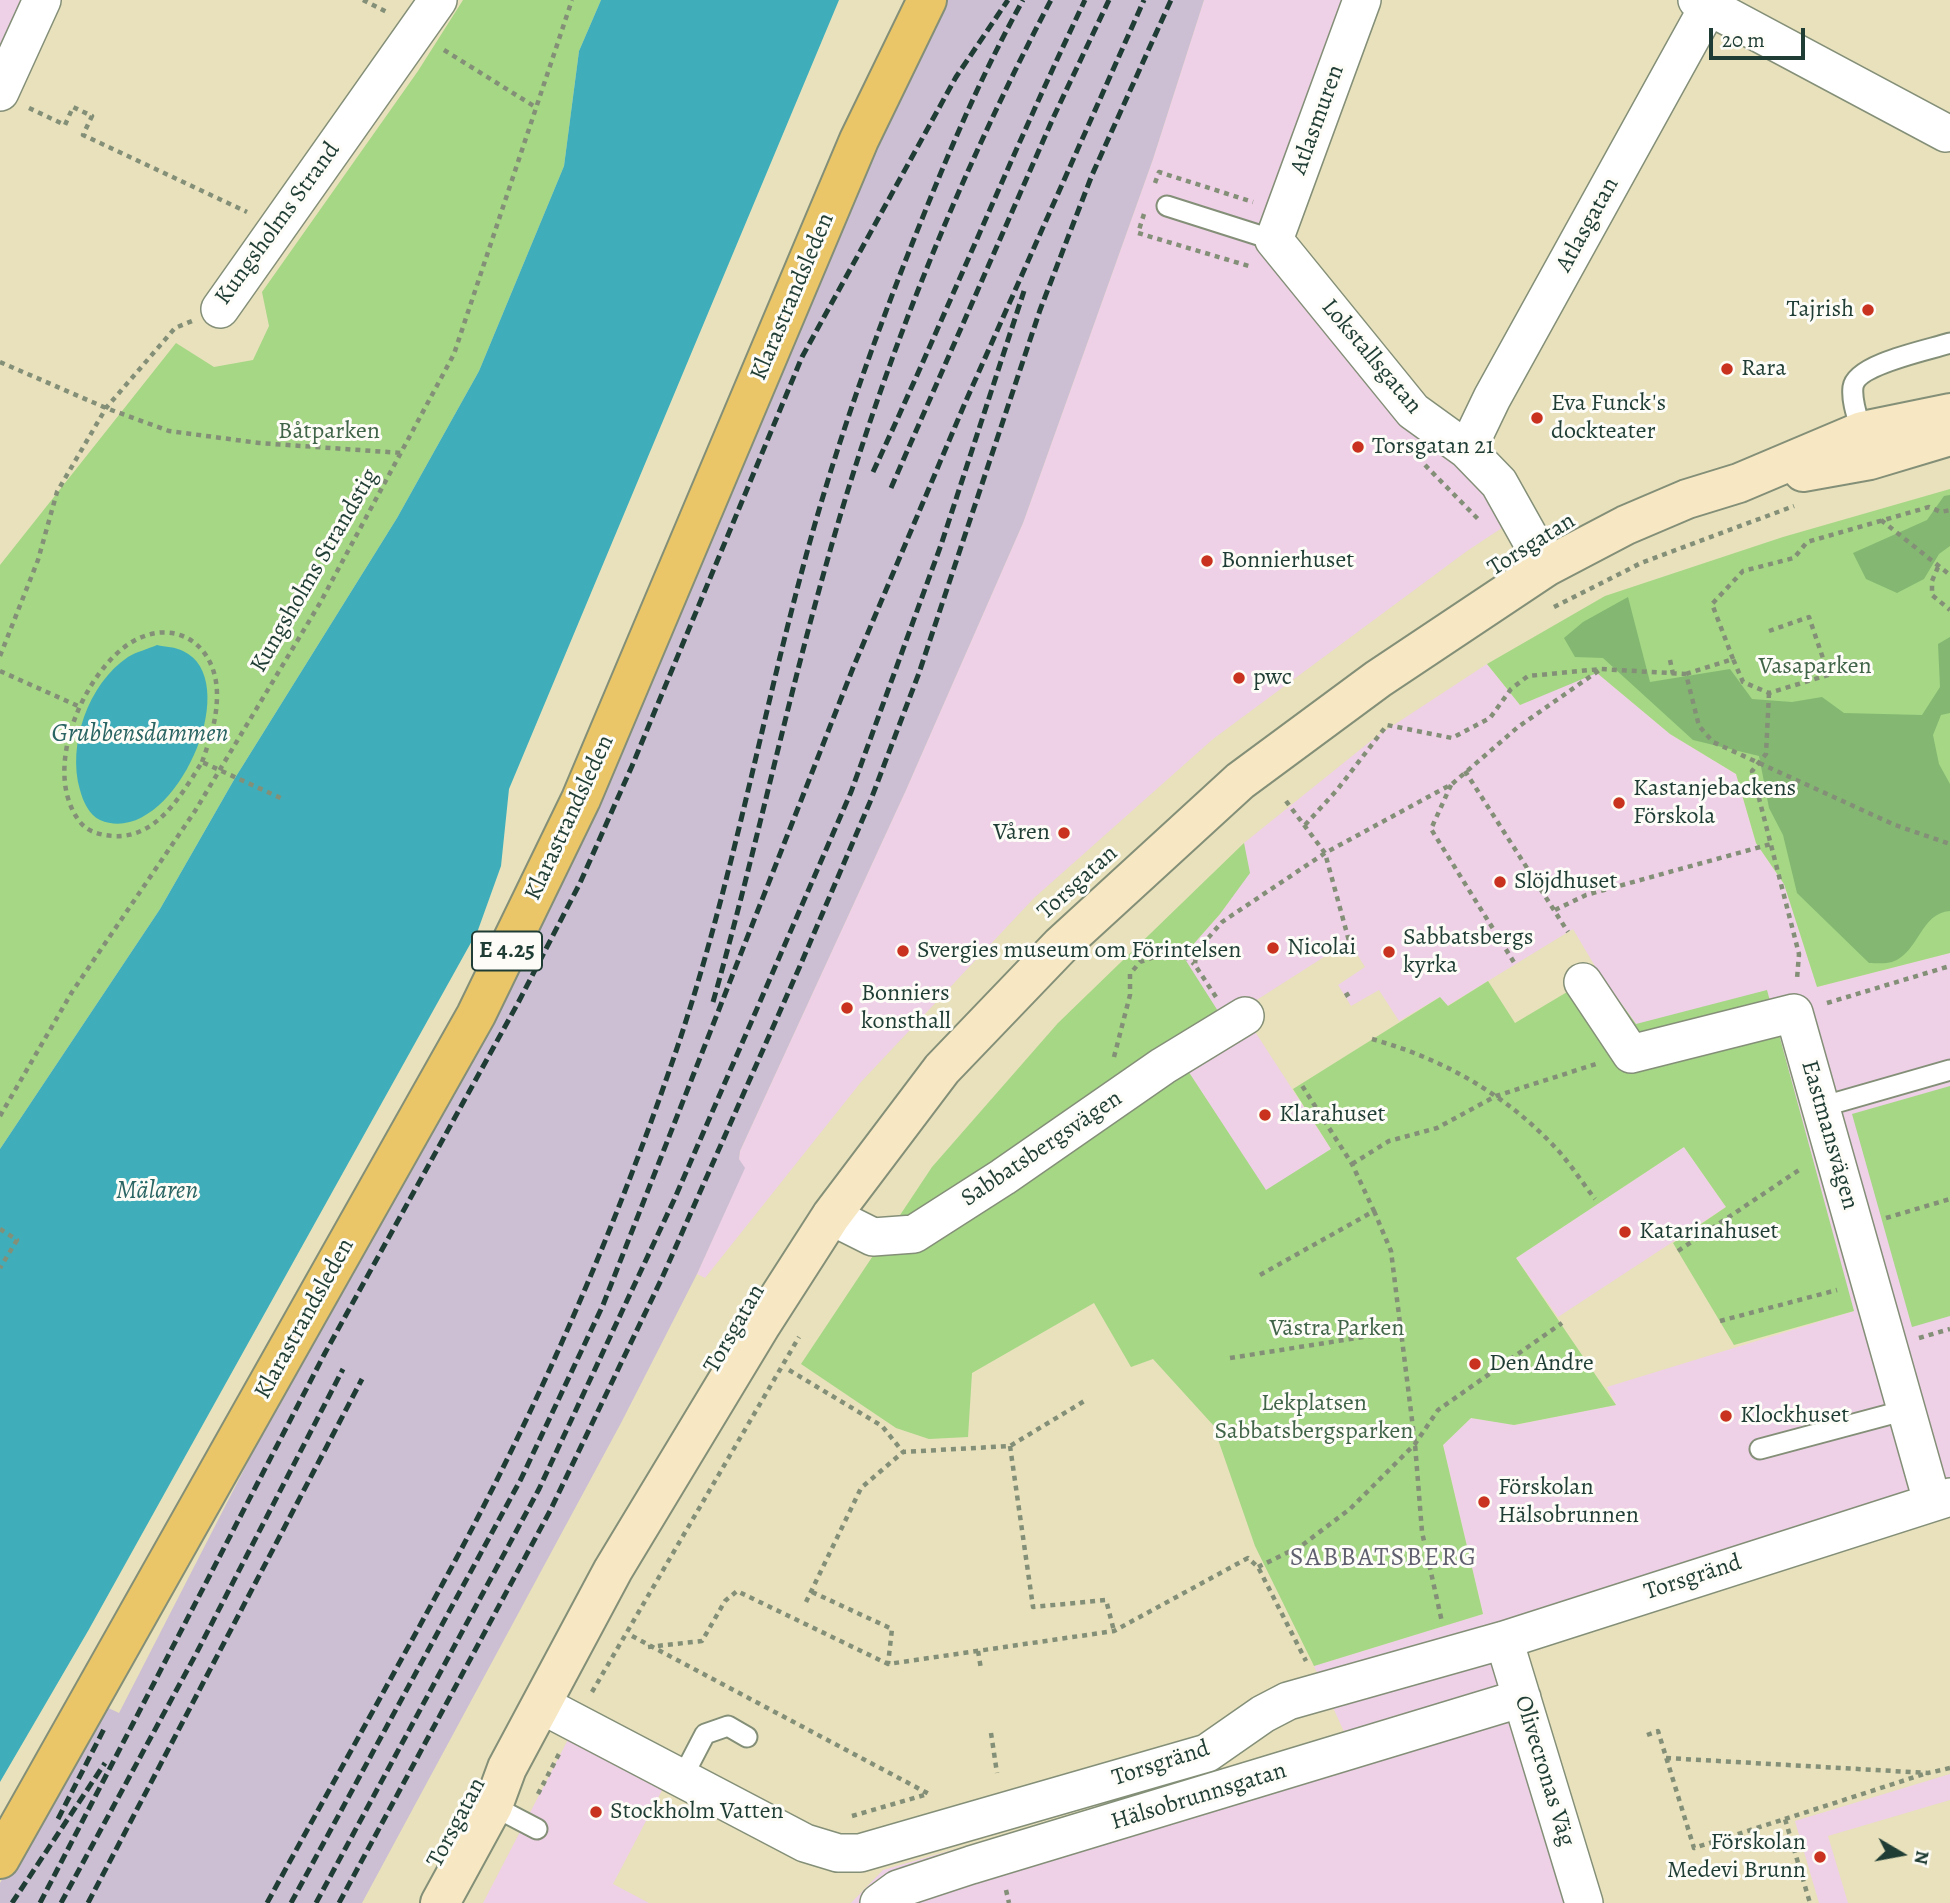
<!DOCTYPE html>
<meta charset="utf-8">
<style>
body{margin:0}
#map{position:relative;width:1950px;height:1903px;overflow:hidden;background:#e8e1bc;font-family:Alegreya,serif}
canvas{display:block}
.north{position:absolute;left:1866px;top:1819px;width:70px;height:70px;-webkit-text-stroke:5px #fdfcf7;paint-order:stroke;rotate:100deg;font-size:19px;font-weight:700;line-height:28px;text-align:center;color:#1f3d34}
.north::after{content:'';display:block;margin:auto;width:24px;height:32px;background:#1f3d34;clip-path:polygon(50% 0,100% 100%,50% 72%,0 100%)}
.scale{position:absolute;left:1709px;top:28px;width:96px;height:32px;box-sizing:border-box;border:4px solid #1f3d34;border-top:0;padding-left:9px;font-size:21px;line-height:24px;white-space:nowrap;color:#1f3d34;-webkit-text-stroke:5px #fdfcf7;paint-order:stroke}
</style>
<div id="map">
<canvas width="1950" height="1903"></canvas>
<div class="north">N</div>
<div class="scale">20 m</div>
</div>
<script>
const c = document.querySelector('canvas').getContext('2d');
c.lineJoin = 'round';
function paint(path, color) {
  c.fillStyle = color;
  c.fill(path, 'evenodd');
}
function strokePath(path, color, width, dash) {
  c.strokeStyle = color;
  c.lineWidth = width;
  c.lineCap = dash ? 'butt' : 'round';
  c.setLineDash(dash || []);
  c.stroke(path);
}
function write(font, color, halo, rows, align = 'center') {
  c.font = font + ' Alegreya,serif';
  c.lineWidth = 6;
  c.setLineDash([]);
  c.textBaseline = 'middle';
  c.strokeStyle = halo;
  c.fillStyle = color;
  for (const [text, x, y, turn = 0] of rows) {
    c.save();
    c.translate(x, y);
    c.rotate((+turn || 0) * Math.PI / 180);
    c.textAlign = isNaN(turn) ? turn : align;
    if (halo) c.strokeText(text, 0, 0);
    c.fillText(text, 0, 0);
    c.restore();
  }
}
paint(new Path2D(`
 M0 0H43L0 91Z
 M1204 0H1360L1273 236 1523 514 1467 551 1213 739 1034 898 861 1082 705 1278 697 1274 744 1169 739 1159 740 1151 906 790 1023 523 1153 159Z
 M1487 664 1520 705 1596 672 1670 734 1736 774 1756 843 1784 884 1817 987 1950 953V1494L1502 1640 1583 1903H851L883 1870 1346 1736 1314 1666 1483 1614 1443 1445 1471 1418 1515 1425 1616 1405 1607 1387 1854 1311 1636 1024 1599 973 1573 929 1447 1006 1440 997 1399 1021 1379 990 1351 1006 1345 996 1338 985 1365 967 1349 941 1241 1010 1331 1149 1266 1191 1175 1051 1183 956 1220 914 1249 873 1244 843 1377 736Z
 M1684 1147 1726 1207 1558 1317 1516 1258Z
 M574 1728 669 1777 613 1884 649 1903H483Z
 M1950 1774V1800L1828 1836 1848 1903H1819L1795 1821Z`), '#eed0e7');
paint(new Path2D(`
 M939 0H1204L1153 159 1023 523 906 790 740 1151 739 1159 745 1168 697 1274 621 1423 362 1903H0V1883L102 1705 119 1713 310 1341Z`), '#ccbed3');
paint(new Path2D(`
 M463 0H601L579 51 564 166 479 371 397 518 235 778 160 909 0 1149V565L176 343 214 367 253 360 269 326 262 292 418 71Z
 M1950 489V953L1817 987 1784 884 1756 843 1736 774 1670 734 1597 673 1520 705 1487 664 1605 596 1783 537Z
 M1244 843 1250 873 1220 914 1183 956 1223 1019 1175 1051 1266 1190 1331 1149 1293 1089 1440 997 1448 1006 1488 981 1515 1023 1599 973 1636 1024 1767 990 1854 1311 1734 1345 1673 1243 1726 1207 1684 1147 1516 1258 1616 1405 1514 1425 1471 1418 1443 1445 1483 1614 1314 1666 1255 1546 1213 1425 1153 1359 1131 1367 1094 1303 972 1373 968 1437 929 1439 896 1428 801 1364 932 1167 1058 1023Z
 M1950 1086V1316L1912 1327 1852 1114Z`), '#a5d785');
paint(new Path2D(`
 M1950 495V546L1939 554 1924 579 1897 593 1866 579 1853 553 1927 520 1944 496Z
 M1628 597 1650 682 1730 669 1752 699 1792 702 1822 697 1844 713 1922 715 1940 687 1938 644 1950 637V713L1941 715 1933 735 1939 764 1950 784V911C1920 913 1919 953 1892 962 1885 964 1875 963 1869 963L1797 893 1783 835 1769 808 1759 756 1693 740 1603 658 1575 657 1564 638 1583 622Z`), '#84b872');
paint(new Path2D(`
 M601 0H839L509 789 501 866 478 930 88 1631 0 1782V1149L160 909 235 778 397 518 479 371 564 166 579 51Z
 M157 645C165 647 176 647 183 651 248 681 171 851 100 820 89 815 83 801 80 790 67 745 88 684 128 657 136 652 148 649 157 645Z`), '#3faeba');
const lane = new Path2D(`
 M1167 206 1274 240
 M1863 436C1859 421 1851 403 1853 387 1856 364 1929 350 1950 343
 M1821 1107 1950 1070
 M1760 1449 1906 1410
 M681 1780 705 1734 728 1726 747 1737
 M493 1806 537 1829`);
const street = new Path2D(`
 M1362 0 1274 240 1413 411 1467 450 1499 483 1546 567
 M1697 0 1946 133
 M0 92 42 0
 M220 309 438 0
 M1467 450 1492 398 1712 0
 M1583 982 1631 1054 1794 1013 1932 1501
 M831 1216 873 1237 914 1234 1003 1177 1163 1066 1245 1016
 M1504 1640 1584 1903
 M542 1705 805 1843 838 1853H860L1207 1753 1263 1714 1288 1701 1504 1640 1950 1497
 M879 1903 898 1889 971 1865 1522 1698`);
const secondary = new Path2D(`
 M1803 472 1870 460 1950 436
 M440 1903 493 1806 507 1768 613 1570 761 1325 831 1216 942 1069 1061 945 1240 781 1378 679 1546 567 1626 525 1687 499 1739 483 1862 431 1950 413`);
const highway = new Path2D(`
 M0 1859 476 1015 581 799 859 140 927 0`);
strokePath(lane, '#848f78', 23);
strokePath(street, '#848f78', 40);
strokePath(secondary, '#848f78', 42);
strokePath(highway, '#848f78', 42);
strokePath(new Path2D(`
 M363 0 387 12
 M444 50 537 108
 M29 108 65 125 73 107 92 116 83 135 247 212
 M1155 183 1159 172 1253 202
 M1144 214 1138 233 1252 267
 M0 362 106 408 169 431 259 443 402 453
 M1425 465 1478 519
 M1881 520 1950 575
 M1938 567 1932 581V595L1950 610
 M1554 607 1641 563 1794 506
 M1769 631 1809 617 1829 676
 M0 656 38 560 57 492 106 408 175 328 192 321
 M1733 659 1712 604 1743 571 1794 558 1807 542 1929 507 1941 512 1950 510
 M1670 660 1673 674
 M0 671 78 706
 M1686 674 1733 659 1743 682 1769 693 1841 671
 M1769 693 1766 754 1752 771 1799 954 1797 979
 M202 762C210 740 217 719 217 695 217 639 166 613 122 649 80 683 42 773 80 822 88 832 100 835 113 836 157 839 182 794 202 762L285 800
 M1465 771 1568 932
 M1451 785 1431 829 1515 964
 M1286 801 1325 853 1349 941
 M1305 825 1337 790 1387 725 1452 738 1490 718 1511 689 1528 676 1601 669 1686 674 1699 726 1713 742 1895 825 1950 844
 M1555 910 1586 895 1771 844
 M1345 996 1353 991
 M1216 997 1195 965 1196 952 1222 922 1325 853 1452 784 1518 727 1601 669
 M1827 1003 1950 966
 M1372 1039C1440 1058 1502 1092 1552 1144 1568 1160 1581 1181 1595 1199
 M1114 1057 1130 995V974L1140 962 1177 949 1194 964
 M0 1116 72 992 195 811 320 603 454 354 572 0
 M1352 1164 1389 1141 1437 1128 1496 1096 1596 1064
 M1374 1211 1391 1251 1415 1444 1422 1532 1442 1622
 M1886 1218 1950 1199
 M0 1229 17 1240 0 1268
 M1678 1251 1802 1168
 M1260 1275 1374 1211 1352 1164 1301 1084
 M1720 1321 1837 1290
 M1919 1338 1950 1329
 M1230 1358 1401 1331
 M789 1370 882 1426 903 1452 1010 1446 1086 1400
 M1010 1446 1033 1607 1106 1600 1114 1631
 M1258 1567 1301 1546 1350 1509 1415 1444 1438 1410 1562 1323
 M812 1592 892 1629 888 1664
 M806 1602 861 1488 903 1452
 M632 1636 929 1794
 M648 1647 702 1641 725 1601 737 1591 888 1664 1114 1631 1248 1558 1258 1567 1306 1661
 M978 1651 981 1669
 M592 1692 799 1337
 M991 1733 997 1773
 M1647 1735 1658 1731 1694 1848 1785 1819 1810 1903
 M1666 1758 1928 1773 1950 1768
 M538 1794 560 1752
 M852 1816 928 1794
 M1785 1819 1924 1774
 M1006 1890 1009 1903`), '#848f78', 4.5, [5, 5]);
strokePath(lane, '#fff', 19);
strokePath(street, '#fff', 37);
strokePath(secondary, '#f7e8c3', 38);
strokePath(highway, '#eac669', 38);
strokePath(new Path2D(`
 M873 472C946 315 1011 155 1085 0
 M891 488 1054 116 1109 0
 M713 1002C755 855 786 705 828 558 882 365 958 177 1051 0
 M58 1819 104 1729
 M12 1903 105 1763
 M40 1903 325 1353 518 1003 580 883 632 766 802 357 956 77 1008 0
 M61 1903 196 1654 343 1369
 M88 1903 362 1379
 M267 1903C330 1788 394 1674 456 1559 542 1398 615 1229 674 1057 729 897 759 730 803 567 832 458 870 350 912 244 945 161 979 79 1023 0
 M291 1903 521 1479 603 1305 853 668 965 403 1144 0
 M316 1903 539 1489 674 1200 851 792 941 545 1024 291
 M339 1903 550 1511 662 1278 800 966 870 802 919 673 1040 310 1092 175 1171 0`), '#1f3d34', 5, [10, 5]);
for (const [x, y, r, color] of [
 [1868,310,7,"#c8321e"],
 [1727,369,7,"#c8321e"],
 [1537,418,7,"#c8321e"],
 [1358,447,7,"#c8321e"],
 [1207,561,7,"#c8321e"],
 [1239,678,7,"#c8321e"],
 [1619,803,7,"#c8321e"],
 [1064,833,7,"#c8321e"],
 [1500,882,7,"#c8321e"],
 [1273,948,7,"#c8321e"],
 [903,951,7,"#c8321e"],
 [1389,952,7,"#c8321e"],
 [847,1008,7,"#c8321e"],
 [1265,1115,7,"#c8321e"],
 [1625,1232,7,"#c8321e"],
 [1475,1364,7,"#c8321e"],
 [1726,1416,7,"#c8321e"],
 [1484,1502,7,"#c8321e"],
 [596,1812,7,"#c8321e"],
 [1820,1857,7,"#c8321e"]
]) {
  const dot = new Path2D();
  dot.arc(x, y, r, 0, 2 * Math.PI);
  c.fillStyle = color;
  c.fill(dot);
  strokePath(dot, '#fdfcf7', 2.5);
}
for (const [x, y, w] of [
 [507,951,70]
]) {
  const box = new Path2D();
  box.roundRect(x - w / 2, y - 19.5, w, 39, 5);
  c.fillStyle = '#fdfcf7';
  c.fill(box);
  strokePath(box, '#1f3d34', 2);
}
write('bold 23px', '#1f3d34', null, [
 ["E 4.25",507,951]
]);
write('24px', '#1f3d34', '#fdfcf7', [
 ["Atlasmuren",1318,120,-70],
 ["Kungsholms Strand",278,224,-54],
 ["Atlasgatan",1588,225,-61],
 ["Klarastrandsleden",793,297,-67],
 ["Lokstallsgatan",1371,357,50],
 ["Torsgatan",1532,545,-32],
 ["Kungsholms Strandstig",315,571,-60],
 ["Klarastrandsleden",570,818,-65],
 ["Torsgatan",1078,883,-42],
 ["Eastmansvägen",1829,1135,74],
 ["Sabbatsbergsvägen",1042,1149,-34],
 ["Klarastrandsleden",305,1319,-61],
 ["Torsgatan",735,1329,-60],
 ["Torsgränd",1693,1578,-18],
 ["Torsgränd",1161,1764,-18],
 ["Olivecronas Väg",1544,1771,73],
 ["Hälsobrunnsgatan",1199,1797,-17],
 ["Torsgatan",457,1823,-62]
]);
write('24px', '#1f3d34', '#fdfcf7', [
 ["Tajrish",1854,310,"right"],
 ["Rara",1741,369],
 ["Eva Funck's",1551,404],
 ["dockteater",1551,432],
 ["Torsgatan 21",1372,447],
 ["Bonnierhuset",1221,561],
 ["pwc",1253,678],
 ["Kastanjebackens",1633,789],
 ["Förskola",1633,817],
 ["Våren",1050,833,"right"],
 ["Slöjdhuset",1514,882],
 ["Sabbatsbergs",1403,938],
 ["kyrka",1403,966],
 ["Nicolai",1287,948],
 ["Svergies museum om Förintelsen",917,951],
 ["Bonniers",861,994],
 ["konsthall",861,1022],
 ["Klarahuset",1279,1115],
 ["Katarinahuset",1639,1232],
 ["Den Andre",1489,1364],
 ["Klockhuset",1740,1416],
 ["Förskolan",1498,1488],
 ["Hälsobrunnen",1498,1516],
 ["Stockholm Vatten",610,1812],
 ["Förskolan",1806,1843,"right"],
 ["Medevi Brunn",1806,1871,"right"]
], 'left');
write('24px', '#406448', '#fdfcf7', [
 ["Båtparken",329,432],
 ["Vasaparken",1815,667],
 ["Västra Parken",1337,1329],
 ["Lekplatsen",1314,1404],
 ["Sabbatsbergsparken",1314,1432]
]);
write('italic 26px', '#2a6563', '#fdfcf7', [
 ["Grubbensdammen",140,735],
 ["Mälaren",157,1192]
]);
c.letterSpacing = '2px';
write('26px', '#5f5f6f', '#fdfcf7', [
 ["SABBATSBERG",1384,1559]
]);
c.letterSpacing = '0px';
</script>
